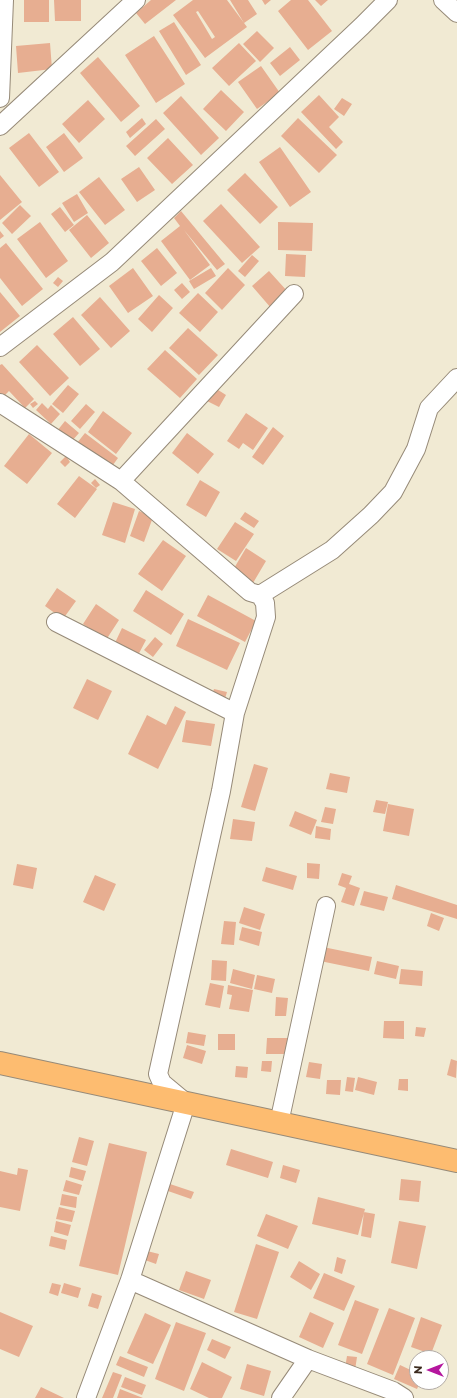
<!DOCTYPE html>
<style>
body{margin:0}
#map{position:relative;width:457px;height:1398px;overflow:hidden;background:#f1ead3;font-family:"Playpen Sans",sans-serif}
canvas{display:block}
.north{position:absolute;left:409px;top:1350px;width:40px;height:40px;box-sizing:border-box;background:#fff;border:1px solid #b1aaa5;border-radius:50%;rotate:270deg;font-size:11px;font-weight:700;line-height:16px;text-align:center;color:#3b2a1e}
.north::after{content:'';display:block;margin:auto;width:14px;height:18px;background:#b5179e;clip-path:polygon(50% 0,100% 100%,50% 72%,0 100%)}
</style>
<div id="map">
<canvas width="457" height="1398"></canvas>
<div class="north">N</div>
</div>
<script>
const c = document.querySelector('canvas').getContext('2d');
c.lineJoin = 'round';
function paint(path, color) {
  c.fillStyle = color;
  c.fill(path, 'evenodd');
}
function strokePath(path, color, width, dash) {
  c.strokeStyle = color;
  c.lineWidth = width;
  c.lineCap = dash ? 'butt' : 'round';
  c.setLineDash(dash || []);
  c.stroke(path);
}
paint(new Path2D(`
 M24 0H49V22H24Z
 M54 0H81V21H55Z
 M151 0H176L145 24 136 13Z
 M193 0H227L247 27 205 58 173 15ZM198 11 215 37 212 39 196 12Z
 M230 0H248L257 14 244 23Z
 M262 0H271L265 5Z
 M291 0H308L332 31 308 50 278 11Z
 M315 0H328L321 6Z
 M174 22 201 65 186 75 159 31Z
 M257 31 274 48 260 62 243 44Z
 M154 36 185 84 156 103 125 55Z
 M50 43 52 69 18 73 16 46Z
 M239 43 256 61 229 86 212 68Z
 M290 47 300 60 280 76 270 63Z
 M98 57 140 106 121 122 80 73Z
 M261 66 280 93 257 109 238 82Z
 M221 90 244 112 226 131 203 109Z
 M319 95 339 117 329 127 343 142 336 149 301 112Z
 M181 96 219 138 201 155 163 113Z
 M342 98 352 104 344 116 334 109Z
 M88 100 105 119 79 143 62 124Z
 M142 118 146 124 130 138 126 132Z
 M298 118 337 155 319 173 281 136Z
 M156 119 165 129 135 156 126 146Z
 M29 133 59 172 39 187 9 148Z
 M64 133 83 158 64 172 46 147Z
 M168 138 193 165 172 184 147 158Z
 M280 147 311 192 290 207 259 162Z
 M139 167 155 190 137 202 121 179Z
 M245 173 278 207 260 224 227 190Z
 M0 175 22 202 0 220Z
 M99 177 125 210 105 225 79 192Z
 M77 194 88 213 74 222 62 203Z
 M221 204 260 247 242 263 203 221Z
 M20 205 31 216 12 234 2 223Z
 M60 207 74 225 65 232 51 214Z
 M181 211 225 264 217 270 184 230 210 265 190 280 161 241 180 226 174 218Z
 M87 215 109 243 91 258 69 230Z
 M40 222 68 261 46 278 17 239Z
 M278 222 313 223 312 251 278 250Z
 M0 231 4 236 0 239Z
 M6 243 43 289 22 306 0 278V248Z
 M157 248 177 273 161 286 141 261Z
 M286 254 306 255 305 277 285 276Z
 M252 255 259 261 245 277 238 271Z
 M133 268 153 296 128 313 109 286Z
 M211 268 216 276 194 289 189 281Z
 M228 268 245 285 222 310 205 293Z
 M269 271 288 292 271 308 252 286Z
 M58 277 63 281 58 287 53 283Z
 M182 283 190 292 182 299 174 290Z
 M0 292 20 316 0 332Z
 M198 293 218 312 200 332 179 313Z
 M159 295 173 308 152 332 138 319Z
 M100 297 130 331 111 348 81 315Z
 M73 317 100 349 80 366 53 334Z
 M188 328 218 355 199 375 169 348Z
 M37 345 69 378 50 396 19 362Z
 M165 350 197 379 180 398 147 369Z
 M2 364 34 399 25 408 9 391 2 398 0 396V365Z
 M68 385 79 394 63 413 52 404Z
 M215 388 226 395 219 407 207 401Z
 M35 401 38 404 33 408 30 404Z
 M42 403 48 409 51 405 60 414 51 424 36 410Z
 M86 404 95 412 80 429 71 421Z
 M103 411 132 433 116 454 88 432Z
 M246 413 268 428 253 450 243 443 239 449 227 441Z
 M65 421 79 433 71 442 57 431Z
 M273 427 284 436 263 465 252 457Z
 M85 433 118 458 110 469 77 443Z
 M187 433 214 454 198 474 172 453Z
 M29 434 52 453 27 484 4 466Z
 M66 456 70 462 65 467 60 462Z
 M79 476 97 489 75 518 57 504Z
 M95 479 100 485 96 488 91 483Z
 M200 480 220 492 206 517 186 505Z
 M113 502 135 509 125 543 102 535Z
 M139 511 153 517 144 542 130 536Z
 M245 512 259 521 254 528 240 519Z
 M235 522 254 534 236 561 217 549Z
 M163 540 186 556 162 591 138 574Z
 M246 548 266 561 253 583 233 570Z
 M57 588 76 601 63 619 45 606Z
 M146 590 184 614 171 635 133 611Z
 M208 595 256 621 245 642 197 616Z
 M96 604 119 620 106 640 83 624Z
 M188 619 240 643 227 670 176 646Z
 M122 628 146 640 136 659 113 647Z
 M155 637 163 644 153 657 144 650Z
 M87 679 112 691 98 720 73 708Z
 M214 689 227 692 224 702 211 698Z
 M175 706 186 712 158 769 128 754 147 715 166 725Z
 M186 720 215 724 211 746 182 742Z
 M254 764 268 768 255 811 241 807Z
 M330 773 350 777 347 793 326 789Z
 M376 800 388 802 385 814 373 812Z
 M388 804 414 809 409 836 383 831Z
 M325 807 336 809 333 824 321 822Z
 M295 811 317 820 311 835 289 826Z
 M233 819 255 822 252 841 230 839Z
 M316 826 331 829 330 840 315 838Z
 M307 863 320 864 319 879 307 878Z
 M17 864 37 868 33 889 13 885Z
 M266 867 297 876 293 890 262 881Z
 M342 873 352 876 349 884 360 888 354 906 341 902 346 888 338 885Z
 M95 875 116 884 104 911 83 902Z
 M396 885 457 905V919L392 899Z
 M364 891 388 897 384 911 360 905Z
 M244 907 265 914 260 930 239 923Z
 M431 913 444 918 439 931 427 926Z
 M224 921 236 922 234 945 221 944Z
 M242 927 262 932 259 946 239 940Z
 M323 947 372 957 369 971 320 961Z
 M212 960 227 961 226 981 211 980Z
 M377 961 399 966 396 979 374 974Z
 M233 969 255 975 252 989 230 983Z
 M401 969 423 971 422 986 399 984Z
 M257 975 275 979 272 993 254 989Z
 M210 983 224 986 220 1008 205 1005Z
 M228 985 253 990 249 1012 229 1009 232 995 227 994Z
 M276 997 288 998 286 1016H275Z
 M384 1021H404V1039L383 1038Z
 M416 1027 426 1028 424 1037 415 1036Z
 M188 1032 206 1035 204 1046 186 1043Z
 M218 1034H235V1050H218Z
 M267 1038H292L291 1054H266Z
 M187 1045 206 1051 202 1064 183 1058Z
 M451 1059 457 1061 456 1078 447 1075Z
 M262 1061H272L271 1072 261 1071Z
 M309 1062 322 1064 320 1079 306 1077Z
 M236 1066 248 1067 247 1078 235 1077Z
 M347 1077 355 1078 353 1092 345 1091Z
 M358 1077 377 1082 374 1095 355 1090Z
 M399 1079H408V1091L398 1090Z
 M327 1080H341L340 1095 326 1094Z
 M79 1137 94 1141 87 1166 72 1162Z
 M109 1143 147 1152 118 1275 79 1266Z
 M231 1149 273 1162 268 1178 226 1165Z
 M283 1165 300 1170 296 1183 280 1178Z
 M71 1167 86 1171 83 1181 69 1177Z
 M18 1168 28 1170 20 1211 0 1207V1171L17 1175Z
 M401 1179 421 1181 419 1202 399 1200Z
 M66 1180 82 1185 79 1195 63 1191Z
 M170 1184 194 1192 191 1199 168 1191Z
 M62 1194 77 1197 76 1208 60 1205Z
 M318 1197 365 1209 358 1235 312 1224Z
 M59 1207 75 1211 72 1222 56 1219Z
 M364 1212 375 1214 371 1238 361 1236Z
 M266 1214 298 1226 288 1249 257 1236Z
 M56 1221 71 1225 68 1236 54 1232Z
 M399 1221 426 1226 417 1269 391 1263Z
 M51 1236 67 1240 65 1250 49 1246Z
 M256 1244 279 1252 257 1319 234 1312Z
 M147 1251 159 1254 156 1264 145 1260Z
 M337 1257 346 1260 342 1274 334 1271Z
 M299 1261 320 1274 311 1290 290 1277Z
 M186 1271 211 1280 204 1299 179 1290Z
 M324 1273 355 1286 344 1311 313 1298Z
 M52 1283 61 1285 58 1296 49 1293Z
 M64 1283 81 1288 78 1298 61 1293Z
 M92 1293 102 1296 98 1309 88 1306Z
 M355 1300 379 1309 362 1354 338 1345Z
 M389 1308 415 1318 393 1375 367 1364Z
 M0 1312 33 1326 19 1357 0 1349Z
 M310 1312 334 1323 323 1348 299 1337Z
 M145 1313 171 1325 153 1364 127 1353Z
 M421 1317 442 1325 431 1354 411 1347Z
 M176 1322 206 1333 184 1391 155 1379Z
 M212 1339 231 1347 225 1359 207 1350Z
 M120 1356 148 1367 144 1377 116 1365Z
 M347 1356 357 1357 355 1370 345 1368Z
 M202 1362 232 1377 222 1398H209L190 1389Z
 M247 1364 271 1371 264 1396 240 1389Z
 M400 1365 417 1373V1382H420L417 1389 394 1379Z
 M113 1372 122 1375 113 1398H102Z
 M125 1377 146 1385 142 1395 121 1387Z
 M41 1387 64 1398H35Z
 M120 1389 143 1398H117Z`), '#e7ae91');
const minor = new Path2D(`
 M443 0 457 13
 M0 98 4 0
 M0 126 136 0
 M0 347 112 262 362 26 388 0
 M0 403 121 481 250 592 260 595 265 603 266 617 235 713 221 791 158 1074 162 1083 186 1103 130 1280 86 1398
 M121 481 294 294
 M260 595 332 550 371 515 393 492 416 449 429 408 457 378
 M56 622 235 713
 M279 1123 326 906
 M130 1280 308 1359 393 1391 404 1398
 M281 1398 308 1359`);
const primary = new Path2D(`
 M0 1063 457 1161`);
strokePath(minor, '#968a78', 20);
strokePath(primary, '#968a78', 24);
strokePath(minor, '#fff', 18);
strokePath(primary, '#fdbc70', 22);
</script>
